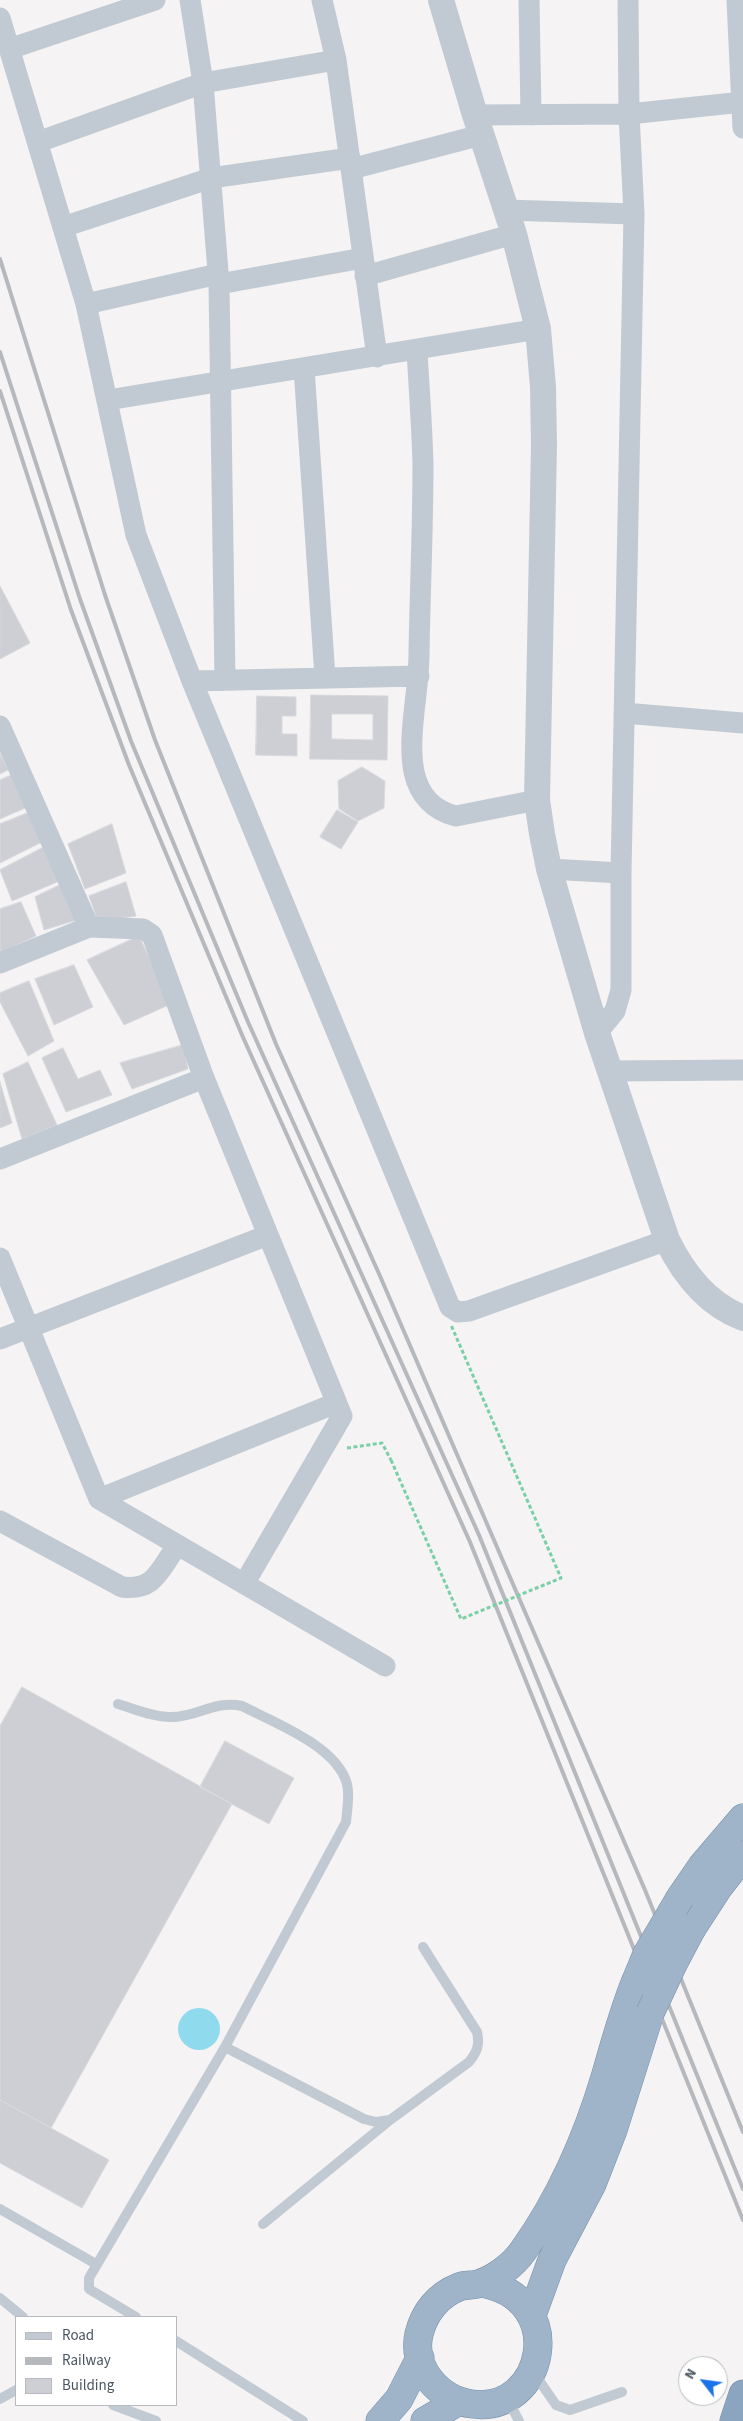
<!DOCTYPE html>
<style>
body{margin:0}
#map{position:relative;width:743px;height:2421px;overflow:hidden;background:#f5f3f3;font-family:"Source Sans 3",sans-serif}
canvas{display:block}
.legend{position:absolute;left:15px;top:2316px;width:162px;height:90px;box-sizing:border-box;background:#fff;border:1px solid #b7bbc0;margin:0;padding:6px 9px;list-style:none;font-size:15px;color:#4a5661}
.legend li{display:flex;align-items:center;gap:10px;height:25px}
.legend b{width:25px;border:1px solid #b7bbc0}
.north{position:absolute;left:678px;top:2356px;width:50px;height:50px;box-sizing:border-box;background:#fff;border:1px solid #b7bbc0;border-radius:50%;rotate:300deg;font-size:14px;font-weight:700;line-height:20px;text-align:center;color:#4a5661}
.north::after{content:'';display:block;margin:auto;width:18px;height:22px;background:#1a73e8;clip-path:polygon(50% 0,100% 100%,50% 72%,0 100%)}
</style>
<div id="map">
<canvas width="743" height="2421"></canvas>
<ul class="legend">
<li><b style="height:6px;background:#c1cad2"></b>Road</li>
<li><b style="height:6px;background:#b5b8bd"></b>Railway</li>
<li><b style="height:14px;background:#cdcfd5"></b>Building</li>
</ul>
<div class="north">N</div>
</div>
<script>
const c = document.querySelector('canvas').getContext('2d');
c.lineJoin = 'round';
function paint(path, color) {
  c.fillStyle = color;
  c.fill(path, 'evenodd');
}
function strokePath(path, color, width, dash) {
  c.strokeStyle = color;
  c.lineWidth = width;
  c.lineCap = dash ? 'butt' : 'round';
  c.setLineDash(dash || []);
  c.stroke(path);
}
paint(new Path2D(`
 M178 2029a21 21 0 1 1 42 0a21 21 0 1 1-42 0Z`), '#90daee');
const building = new Path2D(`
 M0 586 30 643 0 659Z
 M311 695 388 696 387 760 310 759ZM332 714H373V740L332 739Z
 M257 696 296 697V716H282V734H297V756L256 755Z
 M0 754 8 770 0 774Z
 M362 767 385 781 384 808 358 821 339 809 338 781Z
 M12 775 30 806 0 819V780Z
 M337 810 358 822 341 849 320 837Z
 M30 812 44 841 0 863V824Z
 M112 824 126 873 85 889 68 844Z
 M46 846 62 880 12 901 0 870Z
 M126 882 136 916 98 922 89 896Z
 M64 883 77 920 44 930 35 897Z
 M21 902 36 936 0 953V909Z
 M139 936 171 1004 124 1025 87 960Z
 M74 965 93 1007 54 1025 35 979Z
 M29 981 54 1041 28 1056 0 1002V993Z
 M183 1045 188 1069 132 1089 120 1063Z
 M63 1048 78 1079 100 1070 112 1095 66 1112 42 1058Z
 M28 1062 57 1125 22 1139 3 1074Z
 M0 1082 12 1123 0 1128Z
 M22 1687 232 1804 51 2128 0 2100V1726Z
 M225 1741 294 1778 269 1824 200 1787Z
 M0 2100 109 2160 82 2208 0 2163Z`);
paint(building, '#cdcfd5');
strokePath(building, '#d7d9de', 1);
const trunk = new Path2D(`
 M680 1898 702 1866 743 1818
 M692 1928 718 1888 743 1856
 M481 2283C570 2298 545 2414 472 2404 440 2400 411 2369 419 2334 424 2313 438 2295 459 2287 466 2284 474 2286 481 2283 496 2278 514 2264 523 2251 560 2199 588 2135 606 2074 615 2043 623 2013 635 1983
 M532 2315 552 2260 592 2184 613 2130 650 2013
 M380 2421 399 2399 420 2358
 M425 2421 459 2401`);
const motorway = new Path2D(`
 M734 2421 743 2394`);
strokePath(trunk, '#7690ad', 29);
strokePath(motorway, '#7690ad', 29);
strokePath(new Path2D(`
 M347 1448 382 1443 391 1460`), '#7ad0a6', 3, [4, 2.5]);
strokePath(new Path2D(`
 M118 1704C135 1709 153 1717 171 1717 198 1717 214 1700 242 1706 275 1723 337 1746 347 1784 350 1796 347 1810 346 1822L225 2047 89 2278V2289L136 2317
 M225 2047 364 2119 376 2122 390 2120 469 2062C477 2052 480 2045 477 2032L423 1947
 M0 2209 96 2264
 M263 2224 390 2120
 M0 2298 23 2317
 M176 2341 303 2421
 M534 2373 556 2405 570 2410 622 2392
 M507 2398 519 2421
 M0 2399 16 2390
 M113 2405 156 2421`), '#c1cad2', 10);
strokePath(new Path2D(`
 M190 0 203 83 219 284 225 680
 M322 0 336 60 377 357
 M529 0 531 115
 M737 0 743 128
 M0 18 86 304 136 535 192 681 450 1307 458 1312 469 1311 667 1240
 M9 49 155 0
 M475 115 629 114 743 102
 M38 142 203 83 336 60
 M351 169 481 135
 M505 210 634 214
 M63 227 211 178 350 158
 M365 276 514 234
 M219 284 363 258
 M86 304 218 274
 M417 350C419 388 422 426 423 464 423 528 420 591 419 654 419 692 407 735 414 772 419 795 434 811 456 816L537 800
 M304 368 325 677
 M108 400 538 329
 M192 681 419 676
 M624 713 743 723
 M0 726 89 927
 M549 869 621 873
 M0 963 89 927 143 929 152 935 204 1078 342 1416 244 1584
 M597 1033 615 1011 621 990V873L634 214 629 114 628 0
 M610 1071 743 1070
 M0 1159 204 1078
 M0 1258 99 1499 385 1666
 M0 1339 268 1235
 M99 1499 336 1403
 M0 1521 122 1587C155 1591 159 1570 177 1546`), '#c1cad2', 21);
strokePath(new Path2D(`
 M441 0 475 115 514 234 538 329 543 387 544 445 537 800 542 834 549 869 597 1033 667 1240C683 1273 707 1304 743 1318`), '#c1cad2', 26);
strokePath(trunk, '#9fb4c9', 28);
strokePath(motorway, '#8ba5c1', 28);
strokePath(new Path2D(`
 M0 259 105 595 155 740 276 1044 380 1276 645 1890 743 2132
 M0 352 80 599 131 741 248 1022 479 1535 743 2189
 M0 391 71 610 129 765 242 1035 470 1542 743 2220`), '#b5b8bd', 4);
const trunkBridge = new Path2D(`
 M635 1983 647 1954 680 1898
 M650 2013 673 1964 692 1928`);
strokePath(trunkBridge, '#7690ad', 29, []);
strokePath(new Path2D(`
 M391 1460 461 1619 561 1578 451 1325`), '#7ad0a6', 3, [4, 2.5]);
strokePath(trunkBridge, '#9fb4c9', 28);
</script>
